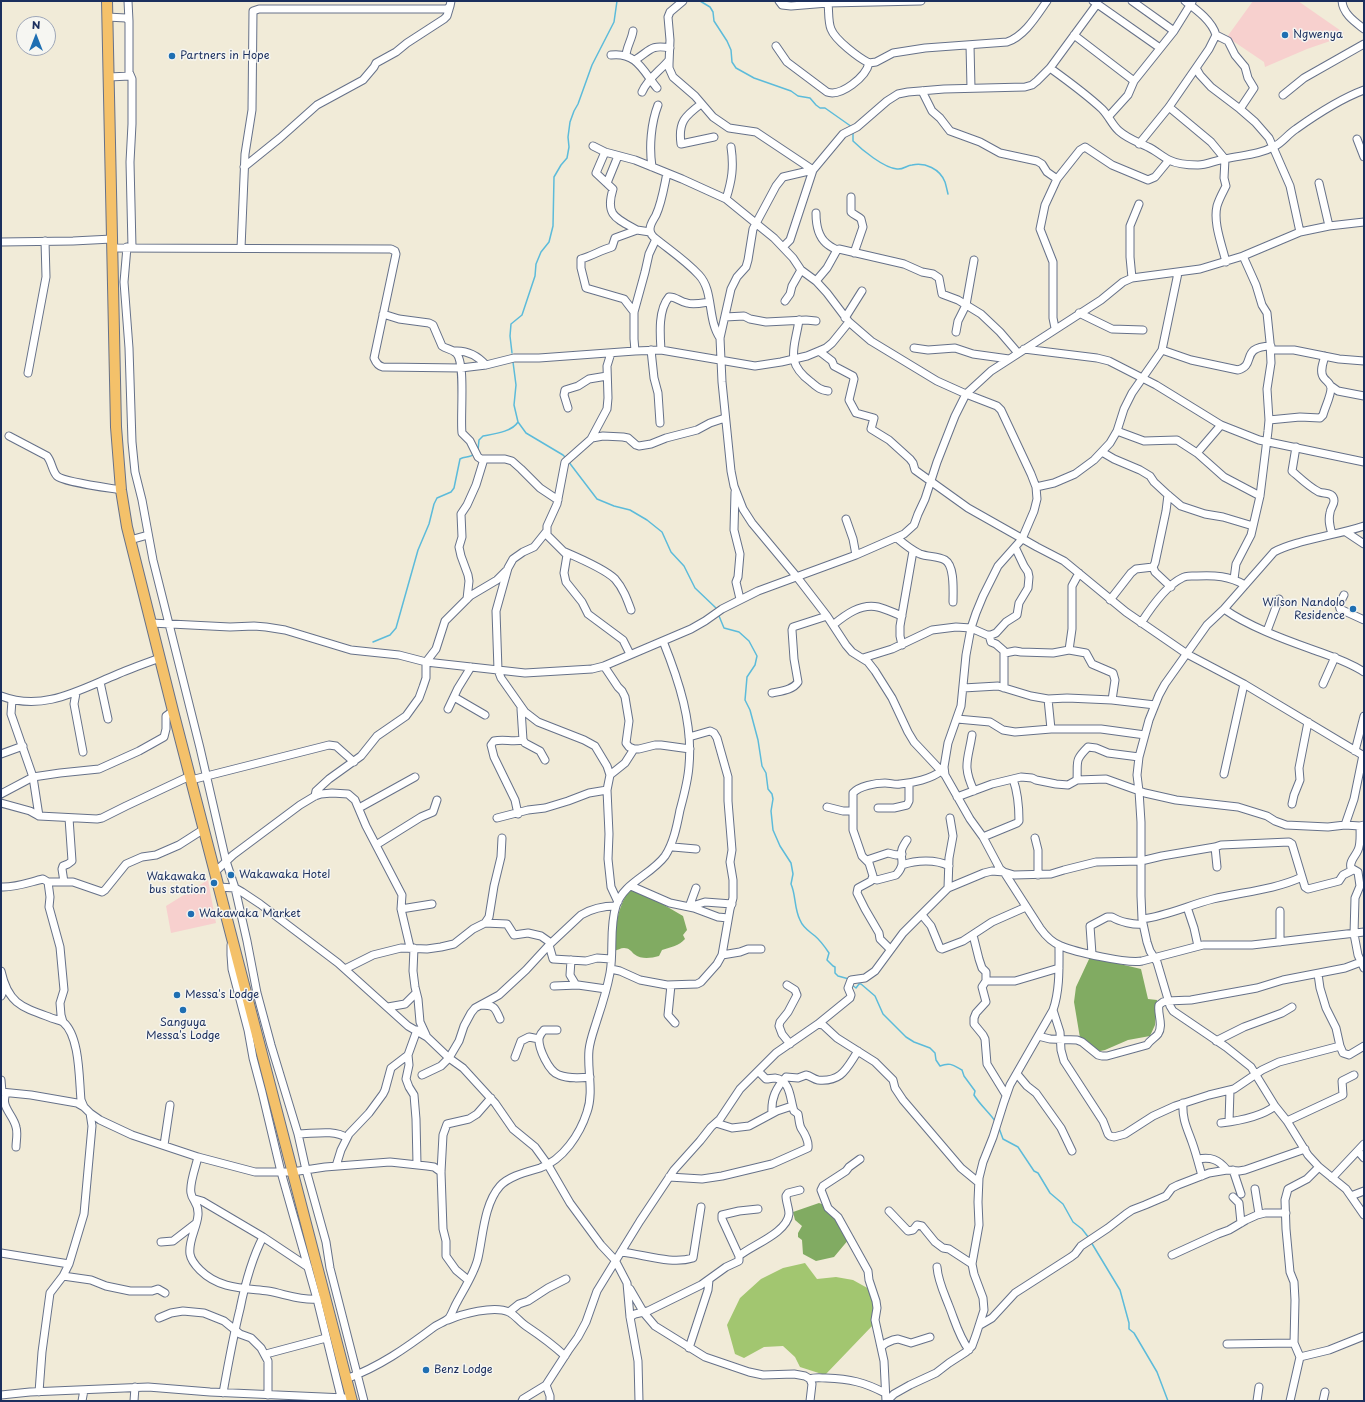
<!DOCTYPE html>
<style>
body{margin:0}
#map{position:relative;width:1365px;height:1402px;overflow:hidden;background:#f1ebd8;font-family:"Playpen Sans",sans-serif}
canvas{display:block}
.frame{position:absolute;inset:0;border:2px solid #1b2f5e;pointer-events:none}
.north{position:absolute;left:16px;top:16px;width:40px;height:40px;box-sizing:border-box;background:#f6f6f2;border:1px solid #9ea6b7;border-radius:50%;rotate:0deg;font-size:11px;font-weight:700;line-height:16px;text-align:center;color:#1b2f5e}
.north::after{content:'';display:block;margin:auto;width:14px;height:18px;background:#1f6fb2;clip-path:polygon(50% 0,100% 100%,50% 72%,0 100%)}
</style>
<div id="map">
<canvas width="1365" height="1402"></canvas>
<div class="frame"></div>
<div class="north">N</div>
</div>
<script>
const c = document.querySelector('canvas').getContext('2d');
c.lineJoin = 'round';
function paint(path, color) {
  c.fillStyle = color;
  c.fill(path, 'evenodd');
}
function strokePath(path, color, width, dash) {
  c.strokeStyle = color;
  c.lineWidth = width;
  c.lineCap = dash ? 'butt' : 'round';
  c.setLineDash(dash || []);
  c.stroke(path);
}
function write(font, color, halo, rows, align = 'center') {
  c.font = font + ' "Playpen Sans",sans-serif';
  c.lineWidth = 3;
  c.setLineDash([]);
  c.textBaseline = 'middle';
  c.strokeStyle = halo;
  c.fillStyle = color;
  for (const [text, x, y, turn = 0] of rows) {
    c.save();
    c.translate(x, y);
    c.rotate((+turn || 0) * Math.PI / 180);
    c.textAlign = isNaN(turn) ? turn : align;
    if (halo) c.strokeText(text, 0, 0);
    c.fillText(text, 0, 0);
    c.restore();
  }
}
paint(new Path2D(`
 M1253 1H1298L1344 33 1336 39 1307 49 1265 67 1264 62 1227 37Z
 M208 880 216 923 171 933 166 906Z`), '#f7d0ce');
paint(new Path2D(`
 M805 1263 817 1279 836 1277 853 1280 871 1290 875 1304 873 1325 825 1375 800 1367 795 1357 783 1346 764 1347 744 1358 735 1354 727 1325 740 1298 761 1279 783 1268Z`), '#a2c670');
paint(new Path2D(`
 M630 888 647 895 683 916 687 930 683 935 685 939C679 946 671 947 662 950L659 956C651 958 642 960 634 954 631 951 629 948 624 948 621 948 617 950 615 951 615 926 617 909 630 888Z
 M1090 957 1141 969 1148 999 1157 1000 1155 1025 1150 1036 1128 1040 1105 1050 1096 1052 1080 1038 1074 1002 1076 987Z
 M819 1203C834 1207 842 1227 849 1239L834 1257 816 1261 803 1254 802 1240 798 1237V1233L802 1226 795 1220 793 1212Z`), '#81ab62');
strokePath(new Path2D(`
 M700 1 710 7 713 12 714 21 727 41 731 50 732 62 736 68 754 78 791 91 798 96 810 98 816 105 820 108H825L852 127
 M853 131V141C862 150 884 168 897 169 903 170 907 165 912 165 925 162 940 169 945 182 946 185 947 190 948 194
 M512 353 510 336 511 324 522 315 535 276 536 264 541 252 549 242 553 226 554 177 561 165 567 158 569 147 568 137 570 122 574 111 578 104 592 65 614 22 617 1
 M513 362 516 385 514 405 518 422 526 433 563 455 566 458
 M478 450 479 440 483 436C493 434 512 432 518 422
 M568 461 597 499 614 506 630 510 647 520 662 532 671 552 684 566 695 588 716 608
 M719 616 724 628 739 632 749 641 757 656 755 665 747 677 745 700 750 710 758 740 762 766 766 773 768 789 772 794 773 799 771 811 773 830 780 846 791 863 793 874 791 884C796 895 794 908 800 920 803 928 809 931 815 936 821 941 825 947 829 953L827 960 833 966 835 967V973L838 976 849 979
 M373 642 390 635 396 628 418 550 429 524 434 504 437 498 451 492 454 488 460 459C465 456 470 458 474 454
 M852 985 856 988 859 984H861L875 996 883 1014 906 1037 914 1042 930 1048 935 1053 936 1060 940 1066C950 1062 953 1065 962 1070L964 1076 975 1091 974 1095C980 1105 989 1112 995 1121
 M999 1128 1003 1139 1018 1147 1034 1171 1038 1173 1050 1193 1063 1204 1073 1222 1082 1229 1089 1238
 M1091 1242 1120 1290 1129 1323V1329L1134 1333 1157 1372 1168 1401`), '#5cbbda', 1.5);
const minor = new Path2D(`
 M128 1 129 21
 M683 1 670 12 668 17 670 40 669 64V68L673 77 695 96 713 117 729 128 756 132 813 170 790 240 783 247
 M779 1 782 5 791 6 828 3 921 1
 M1093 1 1160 48
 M1132 1 1174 31
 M1342 1C1343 14 1355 22 1364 29
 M828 3C829 11 828 22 831 29 835 40 859 58 869 63L876 62 893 53 925 48 1007 42C1025 36 1037 15 1047 1
 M107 17 126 18 129 21V72L132 79V124L130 162 132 247
 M1074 35 1134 81
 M1216 35 1228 41 1235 55 1245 67 1248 78 1254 88 1240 109
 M970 45 971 88
 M776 46 787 62 827 92C841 97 866 77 869 63
 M611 55C637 52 643 71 657 88
 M626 56C626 48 632 39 633 31
 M635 60C650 51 650 44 670 48
 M1050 68C1068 81 1086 94 1102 109 1109 116 1112 125 1119 131 1128 139 1138 142 1148 147 1155 150 1161 156 1169 160 1177 164 1189 165 1198 165 1207 165 1216 160 1225 159 1242 155 1259 155 1275 146 1283 142 1288 134 1296 129 1317 114 1340 99 1364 90
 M1196 68 1200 75 1211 87 1240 109 1255 122 1269 138 1290 186 1300 232
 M109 77 130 76
 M922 91 932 111 940 118 950 131 980 142 1000 153 1037 161 1042 164 1047 172 1057 179
 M642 92C648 78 660 71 669 60
 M1283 95 1304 78 1364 44
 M701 104C685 116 678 122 681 144L714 137
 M1169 107 1211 142 1225 159 1224 178 1226 186C1223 192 1219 199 1217 206 1213 223 1222 245 1226 262
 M1109 116 1128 95 1134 81 1174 31 1192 2
 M1357 139 1364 157
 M1139 144 1169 107 1209 49 1216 35C1212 21 1197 10 1185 1
 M593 146 605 152 635 160 682 179 726 199 774 238 793 258 801 270 816 281 827 293 849 322 871 341 937 381 966 394 997 406 1001 410 1031 474 1036 487 1037 499 1034 511 1022 539 998 566 983 596 976 613 971 628 966 655 961 706 948 743 944 767 945 775 970 819 983 837 1000 869 1004 872 1014 875 1051 874 1064 870 1096 862 1141 861 1162 856 1215 847 1221 845 1289 842 1292 844 1305 887 1308 889 1339 881 1343 875 1353 870
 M605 152 596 173 613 189C605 215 615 218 637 230
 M244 167 280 138 317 105 363 80 374 67 376 63 396 52 407 43 444 19 447 16 450 6
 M652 167C649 147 651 123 658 105
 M667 173C664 187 662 202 656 215 654 219 650 224 650 229 650 233 653 237 656 239 671 251 685 260 699 275 714 291 707 319 720 338
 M607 183 618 156
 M1319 183 1329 226
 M851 197V212C854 215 858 216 861 219L863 227 854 253
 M726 199C732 180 734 167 731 147
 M816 213C816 223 818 236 826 243 829 246 833 248 837 250
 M1 242 73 241 112 239
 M127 247 124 282 129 348 132 442 135 472 142 500 153 560 200 748 226 861 235 888 247 941 257 993 271 1045 298 1134 306 1170 326 1242 330 1268 364 1401
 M112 248 391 249 395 251 396 254 374 358C376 363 378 366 383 367L461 368 486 365 514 358H539L635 351 661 350 755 366 781 362 807 356 819 351 826 348 832 343 849 322
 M241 248 245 154 252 110 253 11 259 9H447L450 6 451 1
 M1132 278 1130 257V226L1139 204
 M816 281 827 268 837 250 839 249 904 264 922 272 933 274 939 278 942 294 958 300 981 314 1000 332 1018 353
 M785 301 790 294 792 286 801 270
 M634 312 624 299 586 288 581 268V259C592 256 601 250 612 247L615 238 637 230 650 232
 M1079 313 1112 329 1143 330
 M383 314 399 319 429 323 433 325 442 346C446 349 452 349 456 353 466 362 460 417 462 433L470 441 478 457 481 459H505L512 461 521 469 540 488 558 500
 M725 317 744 316 750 319 766 322 806 320 816 321
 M845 318 862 291
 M799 320C795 348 784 362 811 382 817 387 820 390 828 391
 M1055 328 1053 318V262L1040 229 1045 205 1057 179 1080 150 1085 147 1112 165 1148 180 1155 177 1169 160
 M956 332 958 321 966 305 974 260
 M914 348 928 350 955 348 973 354 1009 359
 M1024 349 1097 358 1109 361 1156 385 1221 425 1259 440 1364 462
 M651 350 654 378 658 393 660 423
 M661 350C660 334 658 310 669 297 675 296 680 302 687 303 694 305 702 303 709 302
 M1162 350 1191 360 1238 370C1257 365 1239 347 1271 346
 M1271 350H1294L1339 359 1364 361
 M454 351C467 350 477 355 486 365
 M635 351 634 339V312L645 272 649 254 656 239
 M819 351 832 361 834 366 853 376 854 379 849 400 856 413 874 418 871 429 889 440 910 459 913 463 915 470 968 508 1037 547 1064 561 1126 612 1187 654 1244 684 1364 756
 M611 353 607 366 608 398 607 409 591 439 565 462 557 504 547 526V535L567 555 564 573 566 582 582 602 588 614 623 640 630 654
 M28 373 46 277 45 241
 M1331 386 1338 391 1364 396
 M568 408 564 395 565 390 578 386 589 379 607 376
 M1269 420 1300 417 1320 418 1323 415C1325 407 1331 396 1331 388 1330 382 1327 382 1324 378 1319 372 1323 363 1325 356
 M1117 431 1144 441 1177 440 1197 453 1224 477 1260 496
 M9 436 47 456C52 462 52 471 57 476 63 482 110 488 121 490
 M592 438 603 436 623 437 628 438 636 445 639 446 651 444 666 438 697 430 710 423 725 418
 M1296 447 1292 471C1300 478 1309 487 1319 492 1325 494 1334 492 1334 501 1334 505 1330 509 1330 513 1328 520 1330 527 1332 534
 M1102 452 1114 459 1140 470 1150 476 1154 482 1168 495 1181 506 1205 514 1223 517 1253 526
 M1197 453 1221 425
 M1036 487 1054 483 1075 474 1094 460 1110 443 1117 431 1124 409 1132 393 1162 350 1178 273
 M735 492 734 530 740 554 738 577 736 582 740 599
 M846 519 853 539 856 555
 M1364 526C1343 533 1322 536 1301 542 1291 545 1283 547 1274 552L1224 609 1207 625 1165 684 1159 695 1149 720 1139 757 1137 775 1139 791 1141 822V896L1142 919 1147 942 1150 951 1157 962 1170 1006 1173 1011 1226 1047 1251 1067 1275 1106 1287 1121 1308 1155 1319 1167 1346 1189 1364 1215
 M546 532 534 547 523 552 513 559 508 568 496 611 498 670 501 678 525 712 538 722 584 740 595 746 607 766 610 775 607 790 609 834 608 859 611 887 618 902
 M1346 532 1364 544
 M897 538C904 544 911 550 920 554 928 557 938 556 945 560 955 566 953 591 953 602
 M130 540 148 535
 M565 552C579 558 605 569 615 579 623 588 627 599 631 610
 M1153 567 1155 572 1171 587
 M1234 579 1236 564 1251 535 1260 496 1268 431 1269 420 1267 389 1271 363 1270 342 1267 313 1262 305 1256 285 1243 256
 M1344 595 1339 605 1340 609 1364 620
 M467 599 469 581 468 575 461 556 459 547 462 537 461 514 467 505 476 485 484 459
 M1110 600 1131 573 1136 569 1153 567 1155 563 1166 511 1168 495
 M1224 609C1248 626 1283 639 1311 649 1330 656 1347 661 1364 672
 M151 623 230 627 254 626 266 627 285 630 351 650 399 655 426 662 525 673 592 669 604 666 691 629 705 621 722 609 758 591 856 555 904 534 914 525 918 514 925 499 937 462 955 416 966 394 991 371 1101 300 1123 282 1132 278 1200 269 1243 256 1300 232 1329 226 1364 222
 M1141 623C1150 609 1167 585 1182 578 1186 575 1192 576 1197 576 1215 575 1229 576 1245 585
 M833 625C845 615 861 603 878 607 886 609 894 613 902 616
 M1267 631 1279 599
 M989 635 991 642 996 644 1004 651V688
 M902 645 900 636V626L913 551
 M1069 650 1072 629V586L1079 573
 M1005 653 1015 651 1021 652 1053 653 1069 650 1086 653 1092 664 1113 673 1115 680 1112 700
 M863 658 892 649 932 630 956 627 971 628 987 635H991L996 633 1006 622 1017 615 1019 603 1028 588 1029 577 1028 572 1024 566 1015 547
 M604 666 618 687 622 691 625 697 629 721 626 743 629 747 634 749H639L655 745H661L690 749
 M100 682 108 719
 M1323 684 1335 657
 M963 688 998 686 1031 696 1048 699 1067 698 1112 700 1155 705
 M76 693 74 704 83 752
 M772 693C781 691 793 690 798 682L794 659 792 630 793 627 827 616
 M1 696C43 712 79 690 118 674 132 668 146 663 160 658
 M454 697 485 715
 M1048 699 1051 729
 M12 700 11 714 33 777 39 816
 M448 709 458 688 471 667
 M521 709 523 740 525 743 540 751 545 760
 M957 719 990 722 1003 730 1015 732 1051 729H1101L1145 735
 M972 735C968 761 962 765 974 791
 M1355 751 1364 716
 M1 754 23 746
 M1224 774 1244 684
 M610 775 625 763 634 749
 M945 775 914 742 908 732 892 698 875 671 868 662 852 652 846 645 827 616 797 577 752 523 743 509 734 486 731 471 722 382 720 338 731 289 737 277 746 267 748 260 753 229 776 186 783 177 813 170 843 134 857 127 887 101 898 94 908 92 944 89 1025 87 1032 85 1037 81 1050 68 1097 4
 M191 780 329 745 336 746 354 762
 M1077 780C1078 761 1074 761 1088 747L1096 748 1108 753 1139 757
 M1 794 33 777 60 773 99 769 139 751 164 737 166 729V716L173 711
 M315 796 316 791 329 779 361 756 377 736 406 716 419 698 423 687 426 678V662L436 649 445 621 470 596 497 580 506 571
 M957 797 992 784 1021 777 1032 778 1036 780 1056 784 1068 785 1077 780 1106 779 1145 793 1176 800 1238 807 1267 816 1275 821 1286 825 1328 827 1345 825 1360 826 1364 825
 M1 803 30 811 39 816 97 819 102 818 126 806 190 776
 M1292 804 1294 795 1300 780 1299 768 1308 722
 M827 807 843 811H853
 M359 808 415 777
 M878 808H894L907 805 909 801V783
 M518 814 515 800 494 757 491 745 494 741C503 739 513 742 523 740
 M497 818 528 810 545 808 568 801 589 793 607 790
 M1345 825 1354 799 1363 755
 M1360 826C1360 834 1361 844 1358 850 1355 857 1349 861 1351 868L1358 872 1360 886 1355 898 1354 934 1358 955 1364 968
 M983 837 1017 823 1019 821C1019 806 1018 793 1013 779
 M1035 838 1038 850V875
 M376 845 421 817 433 812 437 800
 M671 845 673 847 696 849
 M1215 847 1217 867
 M867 860 888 853 896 855 902 854
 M902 865C916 860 936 859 949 866
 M215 872 233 855 300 805 315 796 321 794 332 793 348 794 355 800 366 826 402 895 401 909 410 947
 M873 879 877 880 896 875C907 863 899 859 902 849 903 846 905 843 907 840
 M48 882 50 897 49 907 60 947 64 990 60 1003 61 1015 63 1022
 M64 882 62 869 63 866 68 864 72 861 69 818
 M631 886 670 903 694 908 718 917 728 918
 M1 887C14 888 30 882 43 879L48 882H73L102 892 105 890 126 864 142 857 156 855 179 845 204 829
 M218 887 235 888 242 892 260 904 338 963 408 1026 427 1037 449 1058 463 1068 495 1103 513 1129 535 1147 548 1165 570 1203 601 1245 615 1260 627 1283 630 1317 638 1361 639 1401
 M948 888 949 858 953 836 950 818
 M689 907 705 902 732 904
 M689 907 696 888
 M1187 907 1194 928 1198 946
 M401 909 432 904
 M922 915 931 926 940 948 942 949 963 941 992 922 1026 907
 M1142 919C1167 916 1189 905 1213 899 1242 892 1274 890 1302 877
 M485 923 507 924 514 935 528 933 541 936 551 943
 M973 935 979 959 982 968 986 972V981L982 987 986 1002 976 1013 974 1018V1024L983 1035 985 1039 987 1064 1006 1095
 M1280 942V911
 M231 945V955L232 969 248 1030 253 1058 262 1092 281 1172 317 1299 342 1401
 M549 945 553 959 586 961 597 958 611 959
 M414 948 413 971 415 987 418 999 420 1022 426 1035
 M890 949 880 939 879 933 865 909 857 893 858 888 871 881 873 876 869 863 862 856 853 830V793C859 786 876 783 885 783 890 783 895 785 900 784 913 783 931 779 941 771
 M1092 954 1090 926 1107 917H1112C1120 922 1134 925 1143 924
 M722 955 740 952 748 949H761
 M571 960 570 975 576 985
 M345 969 373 955 401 948 427 949 441 947 454 944 473 929 485 923 489 917 494 886 501 857 502 838
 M611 969 620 971 640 980 667 985 697 984 701 982 717 964 722 955 730 909 733 898V880L730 862 732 850 728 801V777L717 738 714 733 710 731 689 737
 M1 971C8 1003 21 1007 49 1017 53 1019 60 1020 63 1022 80 1036 79 1079 81 1100L84 1107
 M1318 974 1320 988 1326 1008 1336 1028 1340 1046 1343 1053 1349 1055 1364 1046
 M986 981H1015L1059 968
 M671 985 668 1015 675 1023
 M787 985 795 990 797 995 788 1012 780 1022 779 1026 782 1034 790 1044
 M554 986 578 985 606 989
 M1 996 4 989V983
 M481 1005C494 1005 495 1007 500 1019
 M388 1007 405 1004 416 993
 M1053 1010 1060 1032 1061 1050 1064 1061 1103 1121 1108 1134 1110 1136 1114 1137 1125 1134 1153 1116 1175 1106 1209 1095 1234 1089 1262 1070 1279 1062 1340 1046
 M818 1024 850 998 851 995 848 988 851 980 865 978 875 971 903 933 948 888 984 873 992 871 1004 872 1040 928C1045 935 1053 943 1061 946 1075 952 1128 964 1142 961L1203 945H1252L1364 932
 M557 1030H544C541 1033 540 1035 539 1038 538 1048 549 1072 559 1075 569 1079 580 1078 590 1077
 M1038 1036 1050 1039 1077 1040 1082 1042 1098 1055 1102 1056H1107L1147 1045C1150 1040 1155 1038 1158 1034 1164 1025 1157 1014 1159 1005L1163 1002 1167 1001 1191 1000 1257 988 1283 980 1345 968 1361 962
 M1216 1041 1244 1027 1282 1013 1292 1007
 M408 1055 409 1065 406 1079 409 1087 414 1095 416 1119 417 1164
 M515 1057 521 1041 529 1037 539 1039
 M1017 1074 1027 1086 1036 1093 1061 1128 1072 1151
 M422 1075 441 1066 449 1058 459 1041 464 1026 471 1013 475 1008 499 995 526 970 549 945 581 915C591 909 605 906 616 906
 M1 1080 2 1092
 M1 1092 31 1095 77 1103 84 1107 90 1113 92 1126 84 1214 69 1264 63 1276 50 1293 42 1352 39 1392
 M6 1093C0 1107 13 1114 16 1127 18 1133 16 1141 16 1147
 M1183 1103C1182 1119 1187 1128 1192 1142 1196 1153 1199 1165 1202 1176
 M90 1113 100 1120 132 1135 198 1157 255 1172H292L325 1167 390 1162 427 1166 434 1167 441 1172
 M772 1113C771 1098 776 1088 786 1077L798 1078 806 1075C811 1076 813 1079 818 1080 842 1082 846 1069 858 1051
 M1287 1121 1343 1095 1342 1081 1354 1075
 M1229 1122 1230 1090
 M716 1123 732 1128 749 1126 777 1111 792 1106
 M1221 1123C1238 1121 1261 1117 1275 1106
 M298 1134C313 1134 334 1129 347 1138
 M164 1145 170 1105
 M1358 1151 1364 1158
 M198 1157C196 1166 189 1184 191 1193 192 1201 199 1202 198 1215 197 1228 188 1241 190 1254 191 1260 195 1265 200 1270 219 1289 243 1288 268 1291 285 1294 302 1301 319 1299
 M860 1159 849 1167 846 1171 823 1186 821 1190 828 1208 838 1217 868 1271 869 1280 876 1301 877 1308 875 1320 884 1361 886 1401
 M1198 1159C1211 1157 1218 1159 1227 1170
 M336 1166 341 1150 349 1134 369 1113 383 1094 385 1090 391 1068 408 1055 417 1030
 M1233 1170 1241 1194
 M669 1177 702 1179 722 1176 772 1164 808 1148C809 1141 805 1134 801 1128 799 1124 799 1118 798 1114L794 1111C790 1100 791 1080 775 1078 772 1078 769 1079 766 1079L758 1071
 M1332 1178 1364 1144
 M1255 1189 1259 1214
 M1351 1196 1364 1191
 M1233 1197 1239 1203 1241 1223
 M195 1199 202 1201 263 1237 308 1267
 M889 1211 908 1231 913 1230 917 1225 922 1226 935 1242 943 1248 949 1249 972 1264
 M161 1242 173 1241 195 1224
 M621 1252C643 1254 671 1265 693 1258L701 1207
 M1 1253 69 1264
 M1172 1255 1218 1234 1229 1230 1246 1220 1257 1215 1265 1213H1286
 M739 1256C752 1245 787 1233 789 1214 789 1208 786 1202 786 1196L788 1193 800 1190
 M937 1267C938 1281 944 1293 949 1306 955 1321 959 1337 969 1350
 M63 1276 91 1280 106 1286 130 1291H152L158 1289 165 1293
 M468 1280 456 1270 446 1256V1241L443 1229 441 1172 443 1135 447 1124 469 1119 477 1114 491 1098
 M630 1289 644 1313 655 1326 705 1357 749 1372 763 1375 794 1374 805 1376 810 1379 812 1384 810 1401
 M509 1312 519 1304 528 1301 548 1288 566 1279
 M630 1317 635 1314 648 1311 701 1285 726 1267 739 1261V1256L722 1219V1215L739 1211 758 1209
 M159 1318 171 1313 183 1311 204 1313 224 1321 240 1334 251 1338 261 1348 268 1361V1395
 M448 1320C462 1314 494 1305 509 1312 515 1315 520 1322 526 1326 541 1336 551 1343 565 1356
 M980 1325 992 1318 1015 1293 1071 1257 1075 1254 1081 1246 1108 1228 1126 1214 1132 1210 1145 1205 1166 1196 1172 1188 1178 1185 1209 1173 1227 1170 1239 1171 1245 1170 1305 1149
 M1227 1344 1294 1343
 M881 1347 886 1343 893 1340 898 1339 911 1343 930 1337
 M689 1348 708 1290 709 1280
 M266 1354 326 1338
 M1300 1357 1329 1350 1364 1336
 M346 1379C379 1367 406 1348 434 1327 438 1324 445 1322 449 1318 452 1314 454 1307 457 1302 464 1289 475 1272 478 1258 483 1236 484 1204 500 1186 509 1176 527 1172 540 1168 563 1160 580 1134 587 1112 594 1092 587 1070 589 1050 590 1040 594 1030 597 1020 602 1005 607 989 610 973 614 951 609 928 616 906 623 883 651 875 665 856 674 842 677 825 680 810 684 795 688 781 689 766 693 723 679 681 663 641
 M810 1379C815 1377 821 1378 826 1378 850 1379 864 1382 885 1393
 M546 1385 550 1396V1401
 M223 1393C228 1365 233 1337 240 1309 245 1284 251 1260 263 1237
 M1 1395 30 1392 148 1387 210 1392 345 1398
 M82 1401 84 1390
 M134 1401 135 1387
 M522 1401 523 1399 546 1385 568 1351 578 1337 586 1322 597 1291 640 1221 674 1170 700 1141 711 1127 720 1119 740 1089 776 1053 818 1024 823 1025 837 1038 875 1062 893 1080 895 1088 903 1100 961 1168 978 1182
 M887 1401 894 1394 910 1385 936 1373 949 1363 966 1352 972 1346 976 1335 984 1310 983 1298 974 1274 972 1264 979 1225 978 1202 979 1178 983 1162 993 1137 1004 1102 1010 1085 1053 1010C1060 990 1059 967 1059 945
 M1257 1401 1259 1387
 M1290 1401 1300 1357 1294 1343 1295 1300 1294 1282 1290 1272 1286 1229 1285 1200 1288 1189 1307 1179 1319 1167
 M1323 1401 1325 1392`);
const highway = new Path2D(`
 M107 1 116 427 121 490 127 527 173 711 352 1401`);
strokePath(minor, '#667189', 9);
strokePath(highway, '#667189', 12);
strokePath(minor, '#fff', 7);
strokePath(highway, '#f4c16a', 10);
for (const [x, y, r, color] of [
 [1285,35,4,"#1f6fb2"],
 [172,56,4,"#1f6fb2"],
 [1353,609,4,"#1f6fb2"],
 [231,875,4,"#1f6fb2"],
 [214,883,4,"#1f6fb2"],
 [191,914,4,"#1f6fb2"],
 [177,995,4,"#1f6fb2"],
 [183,1010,4,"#1f6fb2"],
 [426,1370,4,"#1f6fb2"]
]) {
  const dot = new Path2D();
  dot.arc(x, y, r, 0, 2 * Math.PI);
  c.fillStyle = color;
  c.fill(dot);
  strokePath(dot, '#f6f6f2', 1.5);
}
write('11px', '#1b2f5e', '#f6f6f2', [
 ["Ngwenya",1293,35],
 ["Partners in Hope",180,56],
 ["Wilson Nandolo",1345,603,"right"],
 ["Residence",1345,616,"right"],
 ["Wakawaka Hotel",239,875],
 ["Wakawaka",206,877,"right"],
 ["bus station",206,890,"right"],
 ["Wakawaka Market",199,914],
 ["Messa's Lodge",185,995],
 ["Sanguya",183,1023,"center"],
 ["Messa's Lodge",183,1036,"center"],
 ["Benz Lodge",434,1370]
], 'left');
</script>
